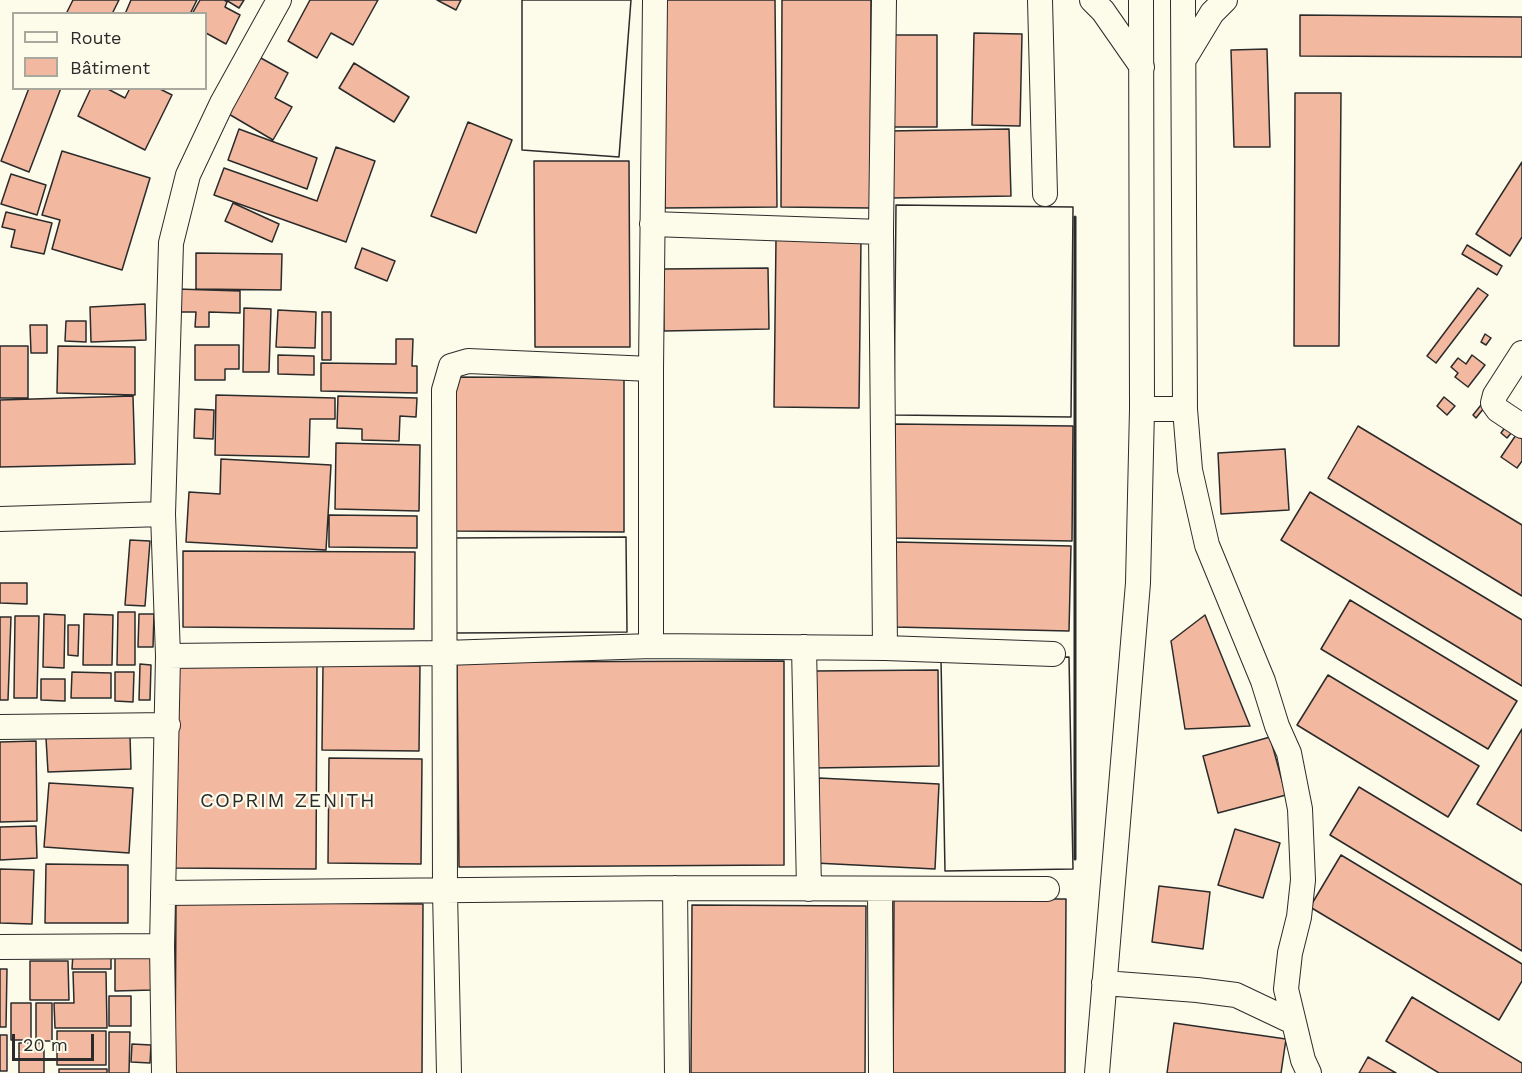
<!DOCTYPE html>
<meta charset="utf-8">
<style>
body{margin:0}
#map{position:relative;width:1522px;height:1073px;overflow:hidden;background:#fdfbea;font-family:"Work Sans",sans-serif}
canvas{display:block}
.legend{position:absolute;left:12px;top:12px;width:195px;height:78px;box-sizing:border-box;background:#fdfbea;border:2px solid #a9a89e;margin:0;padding:8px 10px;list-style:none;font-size:18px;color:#2b2b2b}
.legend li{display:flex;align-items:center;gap:12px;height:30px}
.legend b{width:30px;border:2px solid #a9a89e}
.scale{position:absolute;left:12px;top:1034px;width:82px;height:27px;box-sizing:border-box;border:3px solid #2b2b2b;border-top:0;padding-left:8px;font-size:18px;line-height:21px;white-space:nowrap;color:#2b2b2b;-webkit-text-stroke:4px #fdfbea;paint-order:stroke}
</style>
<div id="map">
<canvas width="1522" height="1073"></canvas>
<ul class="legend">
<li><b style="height:8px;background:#fdfbea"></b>Route</li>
<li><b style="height:16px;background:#f2b8a0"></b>Bâtiment</li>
</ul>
<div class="scale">20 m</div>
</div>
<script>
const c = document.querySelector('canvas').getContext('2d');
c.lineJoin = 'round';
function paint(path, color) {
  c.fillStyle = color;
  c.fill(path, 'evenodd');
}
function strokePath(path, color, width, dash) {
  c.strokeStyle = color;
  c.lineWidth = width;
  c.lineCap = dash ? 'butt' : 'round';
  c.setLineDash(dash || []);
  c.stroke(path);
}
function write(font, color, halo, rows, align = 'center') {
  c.font = font + ' "Work Sans",sans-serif';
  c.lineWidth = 4.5;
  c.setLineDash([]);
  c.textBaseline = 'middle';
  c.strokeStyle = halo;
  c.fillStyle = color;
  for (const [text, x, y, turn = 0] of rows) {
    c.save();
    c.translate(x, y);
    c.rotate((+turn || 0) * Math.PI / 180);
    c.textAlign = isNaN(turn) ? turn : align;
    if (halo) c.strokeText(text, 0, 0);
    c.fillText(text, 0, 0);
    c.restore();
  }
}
const building = new Path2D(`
 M73 0H119L112 14H70L67 12Z
 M131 0H197L190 14H125Z
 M200 0H224L227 2 225 7 240 15 226 44 206 33V14H192Z
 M226 0H244L239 8Z
 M310 0H378L353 45 331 33 317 58 288 41Z
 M437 0H461L456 10Z
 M522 0H631L619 157 522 150Z
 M522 0H631L619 157 522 150Z
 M663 0H775L777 207 665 208Z
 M782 0H871L870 208 781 207Z
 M1300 15 1522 17V57L1300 56Z
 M974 33 1022 34 1020 126 972 125Z
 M893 35H937V127H893Z
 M1267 49 1270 147H1234L1231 50Z
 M259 57 288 73 275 98 292 107 273 140 227 113Z
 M354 63 409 97 394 122 339 88Z
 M29 88H61L29 172 1 161Z
 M91 88H106L125 98 130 88H158L172 95 145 150 78 116Z
 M1295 93H1341L1339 346H1294Z
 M468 122 512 140 476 233 431 216Z
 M239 129 317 158 307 189 228 160Z
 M1009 129 1011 196 890 198 889 131Z
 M336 147 375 161 346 242 214 195 224 168 317 201Z
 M62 151 150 178 122 270 52 249 60 220 42 215Z
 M534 161H629L630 347H535Z
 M1522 162V237L1510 256 1476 234Z
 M11 174 46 185 37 215 1 204Z
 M233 203 279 224 272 242 225 221Z
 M896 205 1073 207 1071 417 894 415Z
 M896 205 1073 207 1071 417 894 415Z
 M6 212 52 223 44 254 11 247 15 230 2 227Z
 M776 238 861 239 859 408 774 407Z
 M1467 245 1502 266 1497 275 1462 254Z
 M362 248 395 261 387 281 355 268Z
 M196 253 282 254 281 290 196 289Z
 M768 268 769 329 664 331 663 269Z
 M1478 288 1488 295 1436 363 1427 356Z
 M177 289 240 291V313L209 312V327H195L196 312H176Z
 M145 304 146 340 91 342 90 307Z
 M244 308 271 309 269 372H243Z
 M278 310 316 312 315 348 276 347Z
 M322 312H331V360H322Z
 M66 321H86V342L65 341Z
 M30 325H47V353H31Z
 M1485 334 1491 338 1486 345 1481 342Z
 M396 339H413L412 366H417V393L321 391V363L396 364Z
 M195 345H239V369H225V380H195Z
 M0 346H28V398H0Z
 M58 346 135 347V395L57 393Z
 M278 355 314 356V375L278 374Z
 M1472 355 1485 365 1468 387 1455 377 1458 373 1451 367 1458 358 1466 364Z
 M451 377 624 378V532L450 531Z
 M216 395 335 398V419H310L309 457 215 455Z
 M133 396 135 464 0 467V400Z
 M338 396 417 398 416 417 400 416 399 441 362 440V429L337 428Z
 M1444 397 1455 406 1447 415 1437 406Z
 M1481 405 1484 408 1476 418 1473 415Z
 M195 409 214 410 213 439 194 438Z
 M895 424 1073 426 1072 541 894 538Z
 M1358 426 1522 525V596L1328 478Z
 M1506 426 1512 432 1507 438 1501 433Z
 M1516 435 1522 439V461L1517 468 1501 457Z
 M336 443 420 445 419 511 335 509Z
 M1285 449 1289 510 1221 514 1218 453Z
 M221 459 331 465 326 550 186 542 189 492 220 494Z
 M1310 492 1522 620V686L1281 540Z
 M329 515 417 516V548L329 547Z
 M626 537 627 632 454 633 453 538Z
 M626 537 627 632 454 633 453 538Z
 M130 540 150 541 145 606 125 605Z
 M896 542 1071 546 1069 631 894 627Z
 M183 551 415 552 414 629 183 627Z
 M0 583H27V604L0 603Z
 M1350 600 1517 701 1488 749 1321 649Z
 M118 612H135V665H117Z
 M44 614 65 615 64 668 43 667Z
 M84 614 113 615 112 665H83Z
 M139 614H154L153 647H138Z
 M1205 615 1250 726 1185 729 1171 641Z
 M15 616H39L37 698H14Z
 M0 617H11L8 700H0Z
 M68 625H79L78 656 68 655Z
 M1069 657 1073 869 945 871 941 659Z
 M1069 657 1073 869 945 871 941 659Z
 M784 661V865L459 867 457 662Z
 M173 662 317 663 316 869 172 868Z
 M140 664 151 665 150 700H139Z
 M323 665 420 666 419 751 322 750Z
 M938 670 939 766 814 768 813 671Z
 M72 672 111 673V698H71Z
 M115 672H134L133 702 115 701Z
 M1328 675 1479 766 1448 817 1297 725Z
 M41 679H65V701L41 700Z
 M1522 729V831L1477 804Z
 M130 736 131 769 48 772 46 738Z
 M1270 737 1286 795 1218 813 1203 756Z
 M36 741 37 821 0 822V742Z
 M329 758 422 759 421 864 328 863Z
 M819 778 939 784 935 869 815 863Z
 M49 783 133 788 129 853 44 847Z
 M1359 787 1522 885V951L1330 835Z
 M36 826 37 858 0 860V827Z
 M1235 829 1280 843 1263 898 1218 885Z
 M1341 855 1522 964V981L1499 1020 1310 907Z
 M46 864 128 865V923H45Z
 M0 869 34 870 32 924 0 923Z
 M1159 886 1210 892 1203 949 1152 942Z
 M894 899H1066L1065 1073H893Z
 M176 902 423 904 422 1073H175Z
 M692 905 866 906 865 1073H691Z
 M73 953 111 954V969H72Z
 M152 954 153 990 115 991V955Z
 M30 961H68L69 1000H30Z
 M0 969H7L6 1027H0Z
 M73 972H106L107 1028H55L54 1003H74Z
 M109 996H131V1026H109Z
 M1412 997 1522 1063V1073H1439L1386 1041Z
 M11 1003H31V1040H11Z
 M36 1003H52V1041H36Z
 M1174 1023 1286 1039 1281 1073H1167Z
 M57 1031H106V1065H57Z
 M109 1032H130L129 1073H109Z
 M0 1035H7V1071H0Z
 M19 1043H44V1073H19Z
 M132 1044 151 1045 150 1063 131 1062Z
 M1368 1057 1396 1073H1359Z
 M59 1069H107V1073H59Z`);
paint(building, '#f2b8a0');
strokePath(building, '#2b2b2b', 1.5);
const street = new Path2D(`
 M884 0 881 232 885 648
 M1040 0 1045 194
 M1092 0 1103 11 1142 67
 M1183 0 1185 409 1190 470 1207 545 1263 681 1277 726 1289 753 1300 809 1303 880 1299 917 1290 953 1286 989 1303 1060 1309 1073
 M1186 56 1212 13 1225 0
 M652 224 881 232
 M1522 353 1495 395 1493 403 1498 410 1522 426
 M1142 409H1185
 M0 519 163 514
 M651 646V369L655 0
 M804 647 809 889
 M168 656 445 653 651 646 885 648 1053 654
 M0 727 168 725
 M675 888 677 1073
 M880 889 881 1073
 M163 893 675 888 1047 889
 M0 947 162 946
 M1104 983 1197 990 1236 995 1293 1022
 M164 1073 162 946 168 656 163 514 171 243 188 175 222 103 279 0
 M449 1073 445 892 444 390 451 366 468 361 651 369
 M1097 1073 1138 583 1142 409 1141 0`);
strokePath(street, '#2b2b2b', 26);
strokePath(street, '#fdfbea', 24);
strokePath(new Path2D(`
 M1075 217V859`), '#2b2b2b', 3);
c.letterSpacing = '1.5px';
write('20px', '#2b2b2b', '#fdfbea', [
 ["COPRIM ZENITH",288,801]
]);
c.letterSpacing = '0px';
</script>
